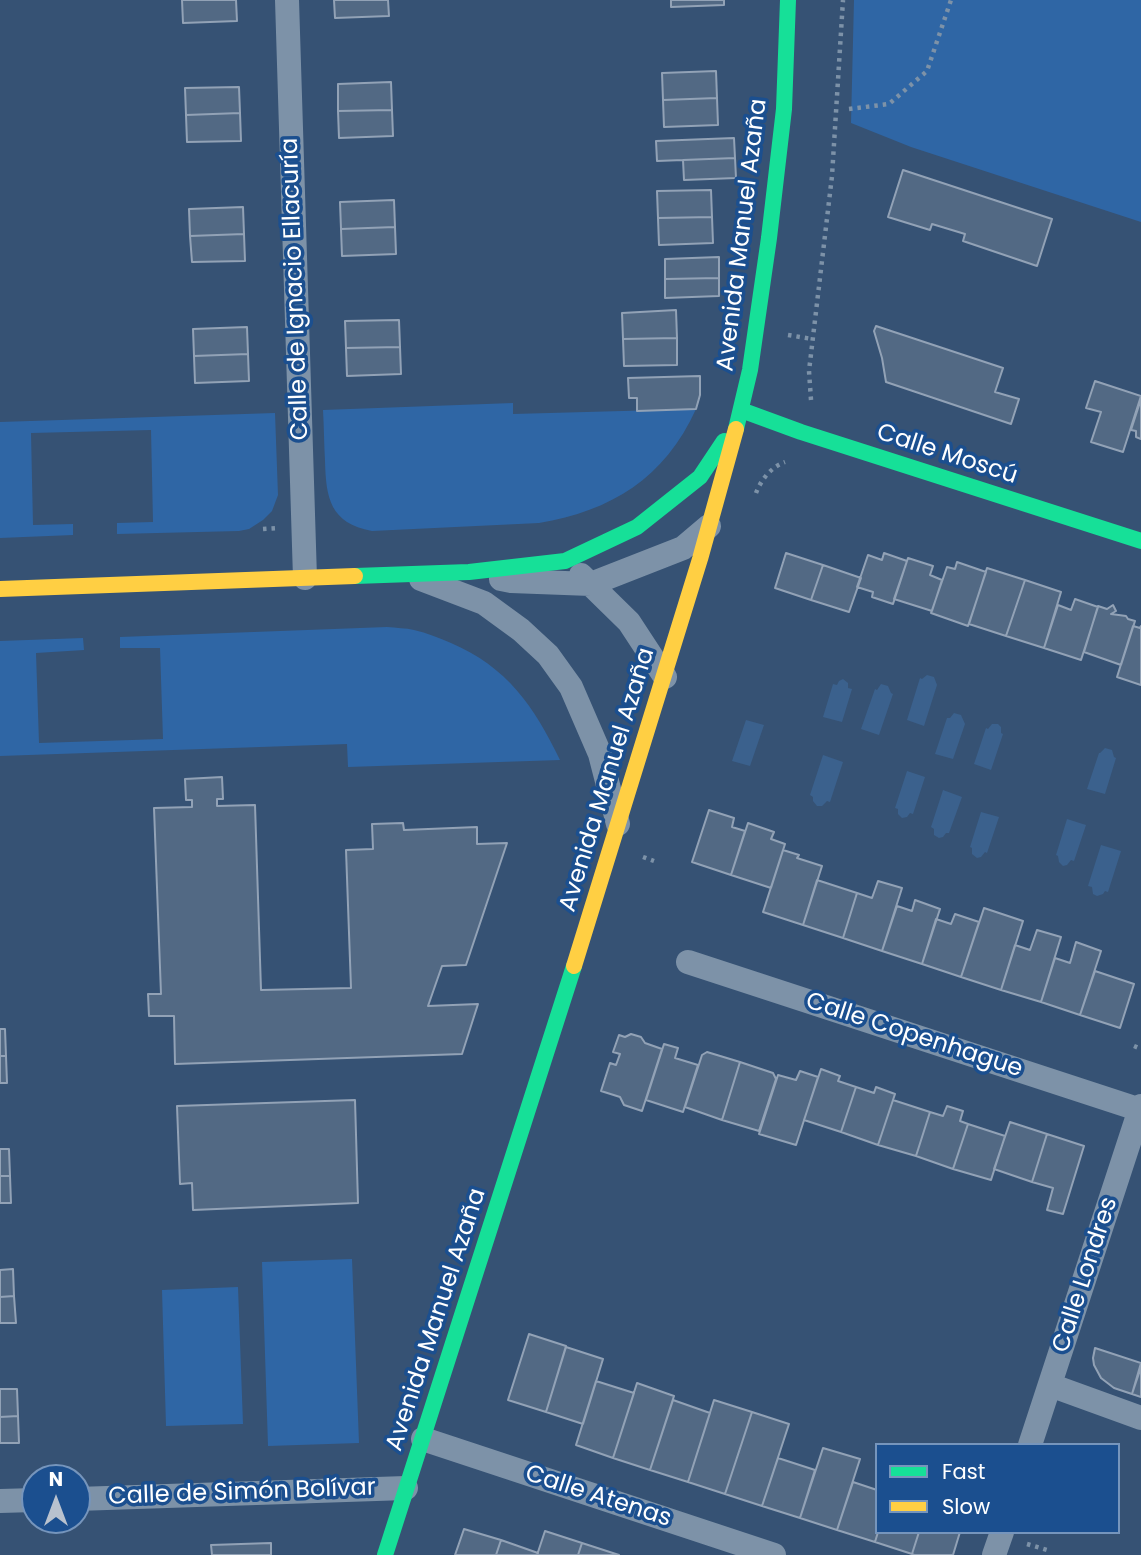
<!DOCTYPE html>
<meta charset="utf-8">
<style>
body{margin:0}
#map{position:relative;width:1141px;height:1555px;overflow:hidden;background:#365274;font-family:Poppins,sans-serif}
canvas{display:block}
.legend{position:absolute;left:875px;top:1443px;width:245px;height:91px;box-sizing:border-box;background:#1b4f8f;border:2px solid #7695bc;margin:0;padding:9px 12px;list-style:none;font-size:21px;color:#fff}
.legend li{display:flex;align-items:center;gap:14px;height:35px}
.legend b{width:35px;border:2px solid #7695bc}
.north{position:absolute;left:21px;top:1464px;width:70px;height:70px;box-sizing:border-box;background:#1b4f8f;border:2px solid #7695bc;border-radius:50%;rotate:0deg;font-size:19px;font-weight:700;line-height:28px;text-align:center;color:#fff}
.north::after{content:'';display:block;margin:auto;width:24px;height:32px;background:#b9c2ce;clip-path:polygon(50% 0,100% 100%,50% 72%,0 100%)}
</style>
<div id="map">
<canvas width="1141" height="1555"></canvas>
<ul class="legend">
<li><b style="height:9px;background:#16e098"></b>Fast</li>
<li><b style="height:9px;background:#ffcf43"></b>Slow</li>
</ul>
<div class="north">N</div>
</div>
<script>
const c = document.querySelector('canvas').getContext('2d');
c.lineJoin = 'round';
function paint(path, color) {
  c.fillStyle = color;
  c.fill(path, 'evenodd');
}
function strokePath(path, color, width, dash) {
  c.strokeStyle = color;
  c.lineWidth = width;
  c.lineCap = dash ? 'butt' : 'round';
  c.setLineDash(dash || []);
  c.stroke(path);
}
function write(font, color, halo, rows, align = 'center') {
  c.font = font + ' Poppins,sans-serif';
  c.lineWidth = 7;
  c.setLineDash([]);
  c.textBaseline = 'middle';
  c.strokeStyle = halo;
  c.fillStyle = color;
  for (const [text, x, y, turn = 0] of rows) {
    c.save();
    c.translate(x, y);
    c.rotate((+turn || 0) * Math.PI / 180);
    c.textAlign = isNaN(turn) ? turn : align;
    if (halo) c.strokeText(text, 0, 0);
    c.fillText(text, 0, 0);
    c.restore();
  }
}
paint(new Path2D(`
 M854 0H1141V222L911 147 851 123Z
 M513 403V414L696 409C665 478 611 511 539 523L372 531C330 523 326 498 325 461 324 444 324 427 323 410Z
 M275 413 278 495 272 511 263 520 249 529 239 531 117 534V523L153 522 151 430 31 433 33 525 73 524V535L0 538V422Z
 M387 627C396 628 406 628 414 630 427 633 439 638 451 643 507 667 534 706 560 760L348 767 347 744 0 756V641L83 638 84 650 36 653 39 743 163 739 160 648H120V637Z
 M352 1259 359 1443 268 1446 262 1262Z
 M238 1287 243 1424 166 1426 162 1290Z`), '#2f66a5');
paint(new Path2D(`
 M927 675 934 677 937 685 924 726 907 720 920 678 922 679Z
 M843 679 848 683V688L852 689 842 722 823 717 833 684 837 685 839 681Z
 M881 684 888 686 891 693 893 694 879 735 861 729 875 689 877 690Z
 M954 713 961 715 965 724 953 759 935 754 947 718H950Z
 M746 720 764 725 750 766 732 761Z
 M992 724H998L1001 727V733L1003 734 991 770 974 764 986 728 988 729Z
 M1105 748 1112 750 1114 757 1116 758 1105 794 1087 789 1099 753H1100Z
 M823 755 843 762 830 802 827 801 822 806H817L813 801V797L810 795Z
 M907 771 925 777 913 814 910 813 907 817 902 818 898 814V809L895 808Z
 M943 790 962 797 949 833H946L943 837 939 838 934 835V829L931 827Z
 M981 812 999 817 987 853 985 852 981 857 977 858 972 854V848L970 847Z
 M1067 819 1086 825 1074 861 1071 860 1067 865 1063 866 1059 862 1058 856 1056 855Z
 M1101 845 1121 851 1108 892 1105 891 1103 894 1097 896 1093 894 1092 887 1088 886Z`), '#3b618d');
const building = new Path2D(`
 M182 0H236L237 21 183 23Z
 M334 0H388L389 16 335 18Z
 M671 0H724V5L671 7Z
 M716 71 717 98 663 100 662 73Z
 M391 82 392 110 338 111V84Z
 M239 87 240 113 186 115 185 88Z
 M717 98 718 125 664 127 663 100Z
 M392 110 393 136 339 138 338 111Z
 M240 113 241 141 187 142 186 115Z
 M734 138 735 158 657 161 656 141Z
 M735 158 736 178 684 180 683 160Z
 M903 170 1052 219 1037 266 963 241 965 234 932 224 930 230 888 217Z
 M711 190 712 217 658 218 657 191Z
 M394 200 395 227 341 229 340 202Z
 M243 207 244 234 190 236 189 209Z
 M712 217 713 243 659 245 658 218Z
 M395 227 396 254 342 256 341 229Z
 M244 234 245 261 192 262 190 236Z
 M719 257V278L665 279V259Z
 M719 278V296L665 298V279Z
 M676 310 677 338 623 339 622 313Z
 M399 320 400 347 346 348 345 321Z
 M876 326 1003 368 995 392 1019 399 1011 424 886 382 882 358 874 331Z
 M247 327 248 354 194 356 193 329Z
 M677 338V365L624 366 623 339Z
 M400 347 401 374 347 376 346 348Z
 M248 354 249 381 195 383 194 356Z
 M700 376V395L696 409 637 411V398H629L628 378Z
 M1095 381 1141 396 1123 452 1091 442 1101 412 1086 408Z
 M1141 399V439L1136 437V431L1131 430Z
 M786 553 823 565 811 600 775 588Z
 M884 553 907 561 893 604 872 597 873 592 857 587 868 555 882 560Z
 M908 558 933 566 930 575 942 580 932 611 894 599Z
 M957 562 986 572 968 626 931 613 947 567 955 569Z
 M823 565 861 578 849 612 811 600Z
 M987 568 1025 580 1006 636 969 624Z
 M1025 580 1061 592 1044 648 1006 636Z
 M1075 599 1098 607 1081 660 1044 648 1058 605 1071 610Z
 M1113 605 1116 611 1111 614 1126 616 1128 619 1135 621 1121 665 1084 652 1098 606 1107 609Z
 M1133 626 1140 628 1141 626V685L1117 677Z
 M222 777 223 799H217V806L255 805 261 990 351 988 346 850 373 849 372 824 403 823 404 830 477 827V844L507 843 466 965 442 966 428 1006 478 1004 462 1054 175 1064 174 1016H149L148 994H161L154 808 192 807V800H186L185 779Z
 M709 810 734 818 732 827 745 831 731 875 692 862Z
 M748 823 774 832 771 839 785 844 771 888 731 875Z
 M783 850 799 855 797 858 822 866 803 925 763 912Z
 M817 880 857 893 843 938 803 925Z
 M878 881 902 888 882 951 843 938 857 893 872 898Z
 M915 900 940 909 922 964 882 951 897 906 912 911Z
 M984 908 1023 921 1001 990 961 977Z
 M955 914 979 922 961 977 922 964 936 919 951 924Z
 M1037 930 1061 937 1041 1002 1001 990 1015 945 1030 950Z
 M1076 942 1101 951 1080 1015 1041 1002 1055 958 1070 963Z
 M1095 971 1134 984 1120 1028 1080 1015Z
 M0 1029H5L6 1056H0Z
 M631 1034 641 1037 645 1043 662 1049 642 1111 624 1105 620 1097 601 1091 610 1063 616 1065 620 1054 613 1052 619 1035 625 1037Z
 M664 1044 678 1048 675 1058 698 1065 683 1112 646 1100Z
 M707 1052 740 1062 722 1120 685 1107 702 1055Z
 M0 1056H6L7 1083H0Z
 M740 1062 773 1073 776 1079 759 1131 722 1120Z
 M821 1069 840 1076 838 1081 856 1087 841 1132 804 1120Z
 M800 1071 818 1077 796 1145 759 1134 778 1075 796 1080Z
 M856 1087 874 1093 876 1087 895 1094 878 1145 841 1132Z
 M355 1100 358 1203 193 1210 192 1183 180 1184 177 1106Z
 M893 1100 930 1112 916 1156 878 1145Z
 M947 1106 963 1111 960 1121 968 1124 953 1169 916 1156 930 1112 943 1116Z
 M1010 1122 1047 1134 1032 1182 994 1169Z
 M968 1124 1005 1136 991 1180 953 1169Z
 M1047 1134 1084 1146 1063 1214 1047 1210 1053 1188 1032 1182Z
 M0 1149H9L10 1176H0Z
 M0 1176H10L11 1203H0Z
 M13 1269 14 1296 0 1297V1270Z
 M14 1296 16 1323H0V1297Z
 M529 1334 566 1346 546 1412 508 1400Z
 M566 1347 603 1359 583 1424 546 1412Z
 M1095 1348 1141 1363 1132 1394 1114 1388 1101 1378 1094 1365 1093 1358Z
 M1141 1367V1397L1132 1394Z
 M596 1381 634 1393 613 1458 576 1445Z
 M637 1383 674 1396 650 1470 613 1458Z
 M0 1389H17L18 1416 0 1417Z
 M673 1400 710 1413 688 1482 650 1470Z
 M714 1400 752 1412 725 1494 688 1482Z
 M752 1412 789 1424 762 1506 725 1494Z
 M18 1416 19 1443H0V1417Z
 M823 1448 860 1459 837 1530 800 1518Z
 M778 1458 815 1470 800 1518 762 1506Z
 M853 1482 877 1490 878 1532 875 1542 837 1530Z
 M464 1529 501 1540 496 1555H455Z
 M545 1531 582 1543 578 1555H537Z
 M878 1532H919L912 1554 875 1542Z
 M919 1532H960L953 1555H914L912 1554Z
 M501 1540 538 1553 537 1555H496Z
 M271 1543V1555H212L211 1545Z
 M582 1543 619 1555H578Z`);
paint(building, '#526984');
strokePath(building, '#92a2b6', 2);
strokePath(new Path2D(`
 M849 109 889 104 927 71 951 0
 M788 335 812 339
 M811 400 809 371 832 176 843 0
 M756 493C761 480 771 467 785 462
 M263 529 278 528
 M643 857 654 861
 M1134 1046 1141 1049
 M1027 1544 1047 1550`), '#7d92a8', 4.5, [3.5, 5]);
strokePath(new Path2D(`
 M287 0 305 578
 M581 575 629 622 665 677
 M421 579 484 603 521 630 548 655 571 687 600 754 618 824
 M501 579 511 581 591 584 683 548 709 526
 M688 962 1141 1110
 M1050 1385 1141 1418
 M423 1439 774 1555
 M1030 1445 1141 1106
 M77 1499 406 1488
 M0 1501 35 1500
 M994 1555 1002 1532`), '#7d92a8', 24);
strokePath(new Path2D(`
 M741 410 801 432 1141 541
 M736 429 750 370 769 238 784 109 788 0
 M355 576 469 572 565 561 637 527 700 477 724 441
 M385 1555 574 966`), '#16e098', 16);
strokePath(new Path2D(`
 M0 589 355 576
 M574 966 700 559 736 429`), '#ffcf43', 16);
write('24px', '#fff', '#1b4f8f', [
 ["Avenida Manuel Azaña",743,235,-83],
 ["Calle de Ignacio Ellacuría",296,289,-92],
 ["Calle Moscú",947,455,18],
 ["Avenida Manuel Azaña",608,780,-73],
 ["Calle Copenhague",914,1036,18],
 ["Calle Londres",1086,1275,-72],
 ["Avenida Manuel Azaña",437,1320,-72],
 ["Calle de Simón Bolívar",242,1493,-2],
 ["Calle Atenas",598,1497,18]
]);
</script>
